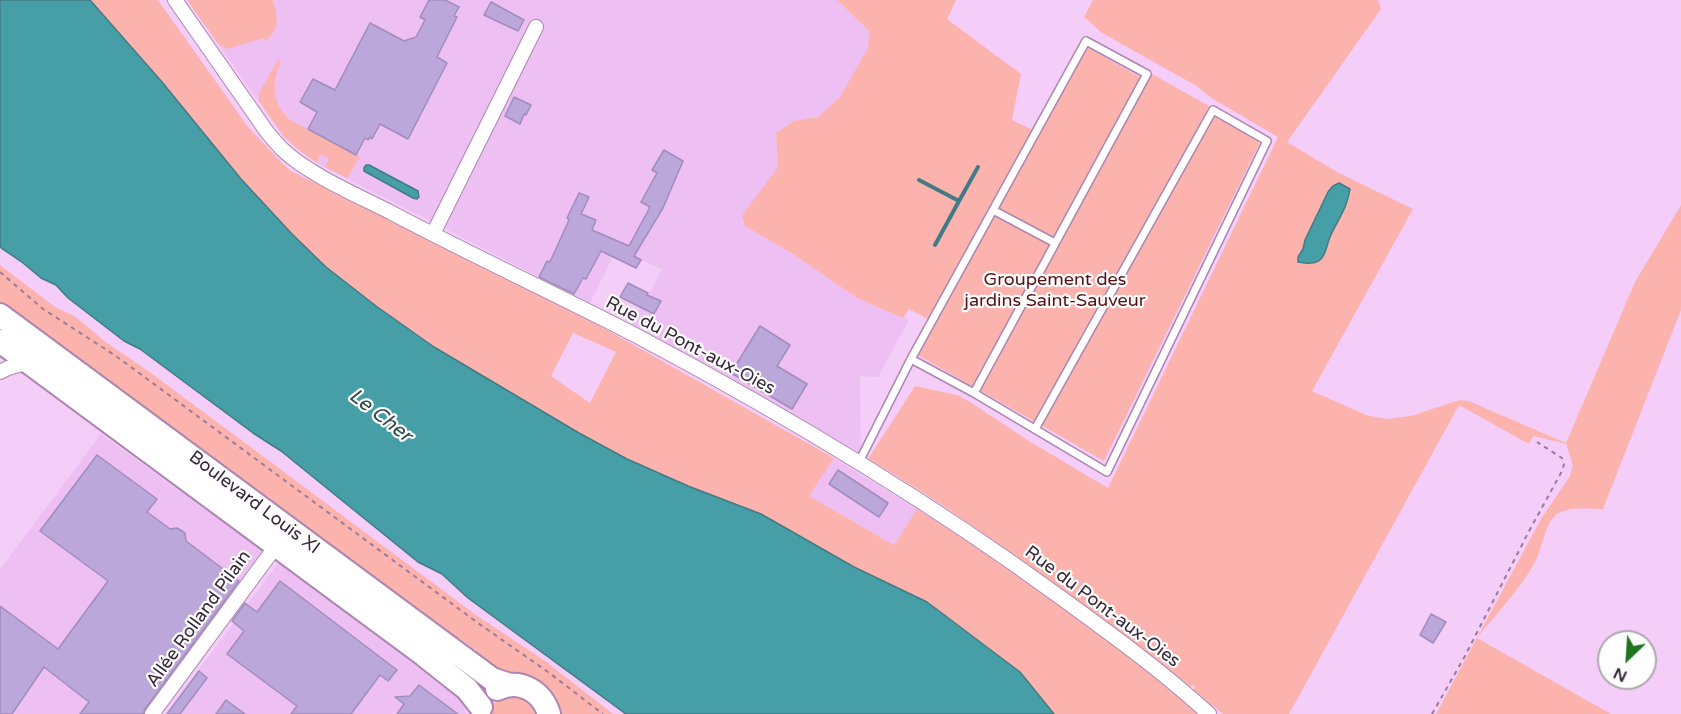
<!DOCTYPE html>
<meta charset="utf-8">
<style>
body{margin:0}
#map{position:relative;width:1681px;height:714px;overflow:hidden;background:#f5cdf9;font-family:"Varela Round",sans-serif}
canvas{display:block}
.north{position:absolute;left:1597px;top:630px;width:60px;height:60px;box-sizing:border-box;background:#fdfdfd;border:2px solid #aea8af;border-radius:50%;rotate:205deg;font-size:16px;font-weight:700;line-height:24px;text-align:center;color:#372839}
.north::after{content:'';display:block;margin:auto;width:21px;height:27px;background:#1f7420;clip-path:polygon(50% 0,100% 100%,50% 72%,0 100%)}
</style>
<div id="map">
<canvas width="1681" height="714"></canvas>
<div class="north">N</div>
</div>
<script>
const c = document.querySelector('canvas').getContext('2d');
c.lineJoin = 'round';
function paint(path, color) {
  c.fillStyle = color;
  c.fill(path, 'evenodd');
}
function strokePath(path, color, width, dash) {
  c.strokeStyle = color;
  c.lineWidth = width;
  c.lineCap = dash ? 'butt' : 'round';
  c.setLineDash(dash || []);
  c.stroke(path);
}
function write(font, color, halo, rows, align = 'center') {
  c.font = font + ' "Varela Round",sans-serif';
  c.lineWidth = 4.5;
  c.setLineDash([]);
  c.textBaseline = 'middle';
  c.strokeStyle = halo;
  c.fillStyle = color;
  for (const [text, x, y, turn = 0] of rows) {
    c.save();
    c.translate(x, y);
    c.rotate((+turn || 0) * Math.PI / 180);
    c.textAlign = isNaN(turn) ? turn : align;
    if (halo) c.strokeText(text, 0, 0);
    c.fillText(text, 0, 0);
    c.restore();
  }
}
paint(new Path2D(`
 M187 0H837L869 31 868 48 841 97 818 117 794 121 776 133 778 167 768 182 745 226 793 254 857 298 909 320 878 377 860 376 861 454 723 374 632 324 662 269 641 260 636 268 613 257 590 303 317 163 300 151 284 137Z
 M101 434 264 552 143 714H0V569Z
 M834 458 917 509 894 545 809 496Z
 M278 563 464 702 466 714H166Z`), '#edbff2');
paint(new Path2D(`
 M90 0H158L248 127 283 164 291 171 591 321 834 458 809 496 894 545 917 509 970 543 1119 647 1200 714H1054L1020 672 854 567 761 514 688 486 627 459 579 433 434 347 376 306 326 267 292 234 241 179 162 82ZM573 333 616 352 590 403 551 376Z
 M187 0H273C278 18 280 28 266 41L264 38 227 49 219 45Z
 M837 0H956L947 19 1021 74 1012 120 1037 132 1088 48 1147 81 1152 74 1209 106 1206 112 1258 140 1259 144 1104 461 916 354 933 322 909 309 903 318 857 298 793 254 745 226 742 216 778 167 776 133 794 121 818 117 840 97 868 48 869 31Z
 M1093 0H1378L1381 9 1287 142 1337 172 1413 209 1312 391 1366 415 1386 419 1411 416 1453 402 1461 400 1471 402 1566 443 1635 282 1681 205V310L1603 509C1589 509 1569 506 1557 514 1545 523 1543 546 1536 560 1524 585 1495 615 1477 638L1611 714H1436L1541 519 1570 476 1573 465 1566 444 1534 436 1532 438 1529 444 1459 405 1289 714H1223L1193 690 1195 687 1192 685 1188 689C1148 653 1105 622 1062 590 999 544 936 498 868 459L915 386 957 395 970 402 1029 441 1108 488 1278 137 1213 99 1195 85 1102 33 1084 17Z
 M278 60 281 61C279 67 276 73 275 80 272 96 279 110 290 120L360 157 347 178 325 167 329 159 321 154 317 163 300 151 284 137 259 101V93Z
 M0 265 55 307 76 317 103 340 151 373 476 615 545 661 613 714H561L554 699 491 667 493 664 476 651 475 648 474 649 459 638 457 642 0 304Z
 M523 695 540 714H489C495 696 507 696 523 695Z`), '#fcb3ae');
const water = new Path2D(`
 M0 0H90L162 82 241 179 292 234 326 267 376 306 434 347 579 433 627 459 688 486 761 514 854 567 927 602 1020 672 1054 714H626L468 598 442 574 418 562 281 451 253 433 140 349 124 341 68 298 56 285 41 278 23 263 0 247Z
 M366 165H369L418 191 419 197 417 199 413 198 364 171V168Z
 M1339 183 1350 189C1347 209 1338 219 1330 237 1327 244 1326 254 1321 259 1315 265 1305 263 1298 262V257L1303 249 1305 240 1328 192 1333 186Z`);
paint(water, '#469ea6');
strokePath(water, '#427b85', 1.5);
strokePath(new Path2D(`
 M919 180 959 201 978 167
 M935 245 959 201`), '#427b85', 4);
const building = new Path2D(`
 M429 0H445L459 7 454 16 457 17 437 57 447 63 408 139 380 124 372 139 370 137 368 140 365 138 356 155 308 129 317 112 300 102 313 79 335 90 370 23 404 41 416 37 425 20 420 17Z
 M491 2 524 20 518 31 484 15Z
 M514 97 531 105 526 115 524 114 520 124 505 116Z
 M664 150 683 161 663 208 634 256 641 260 636 268 601 251 586 279 583 278 574 294 539 277 547 261 550 262 569 220 567 218 579 193 589 197 581 214 596 220 592 230 629 246 650 207 641 202 657 173 652 170Z
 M628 283 648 293 647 295 661 301 654 314 620 297Z
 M760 326 790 345 777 366 807 384 792 409 731 373Z
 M97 455 157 499 147 512 170 529 177 528 185 533 186 541 239 581 145 709 143 714H80L89 702 44 667 12 714H0V606L58 649 108 581 40 531Z
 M838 470 888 503 879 517 829 484Z
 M280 581 397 670 388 681 380 675 351 714H291L297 706 227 654 244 631 232 621 245 603 257 612Z
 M1431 614 1446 622 1433 643 1420 635Z
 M199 671 207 678 180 714H167Z
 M419 685 431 694 458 714H397L404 704 395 697 410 696Z
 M226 700 245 714H216Z`);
paint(building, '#bba7d9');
strokePath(building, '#a08cbd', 1.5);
const lane = new Path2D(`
 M993 210 1055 243
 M911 359 1086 41 1147 74 974 393
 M859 462 911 359 974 393 1107 472 1267 141 1213 110 1035 429`);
const street = new Path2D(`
 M175 0 267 132C272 138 277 144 282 149 309 175 359 196 392 213 473 256 556 294 637 336 784 414 926 499 1060 597 1111 634 1162 671 1209 714
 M433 234 536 27
 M0 372 8 368 29 362
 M152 714 276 546`);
const primary = new Path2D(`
 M0 315 492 679 510 685
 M0 341 424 655 467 689 481 707
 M497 689C520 678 542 691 549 714`);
strokePath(lane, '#ac86b0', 10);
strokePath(street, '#ac86b0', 16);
strokePath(primary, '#ac86b0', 26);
strokePath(new Path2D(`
 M0 272 43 309 116 356 478 623 548 672 603 714
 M1432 714 1465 656 1528 533 1562 471 1564 464 1562 458 1537 442`), '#987c9b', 2, [4.5, 4.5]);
strokePath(lane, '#fff', 7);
strokePath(street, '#fff', 14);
strokePath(primary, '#fff', 22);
write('18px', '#571014', '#fdfdfd', [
 ["Groupement des",1055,280],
 ["jardins Saint-Sauveur",1055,301]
]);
write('18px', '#372839', '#fdfdfd', [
 ["Rue du Pont-aux-Oies",690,346,28],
 ["Boulevard Louis XI",254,503,37],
 ["Rue du Pont-aux-Oies",1102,607,37],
 ["Allée Rolland Pilain",199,619,-54]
]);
write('italic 20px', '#2c484a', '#fdfdfd', [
 ["Le Cher",380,416,38]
]);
</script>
